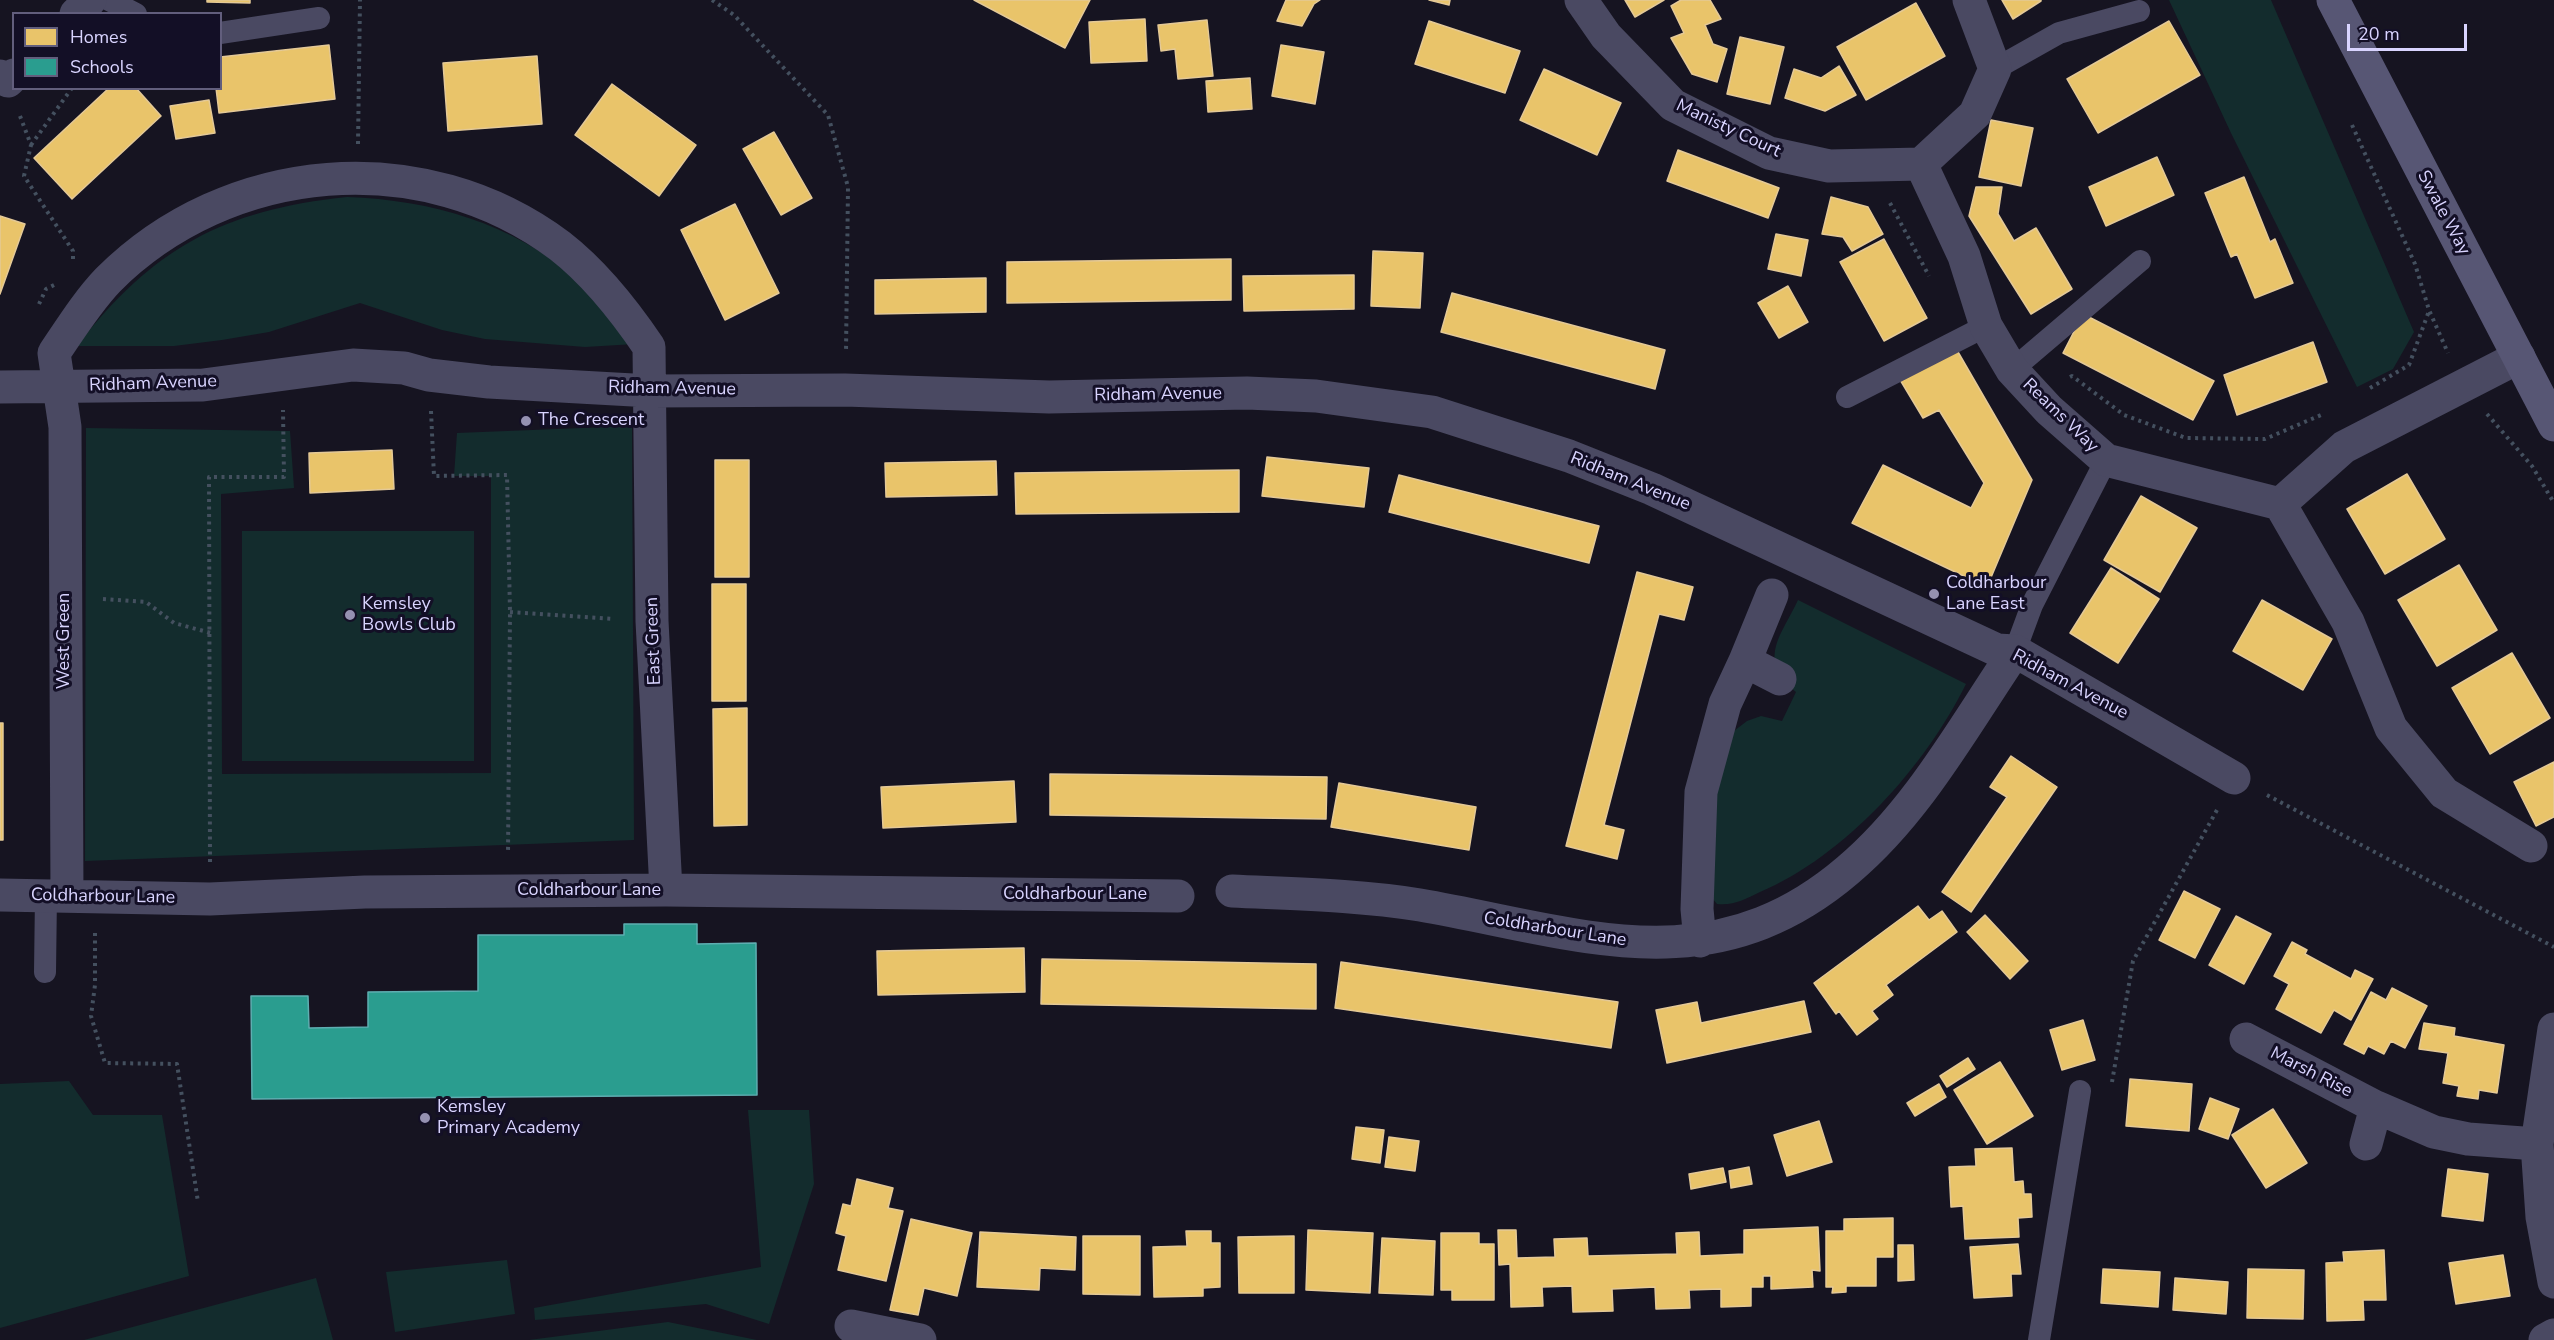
<!DOCTYPE html>
<style>
body{margin:0}
#map{position:relative;width:2554px;height:1340px;overflow:hidden;background:#161421;font-family:"Nunito Sans",sans-serif}
canvas{display:block}
.legend{position:absolute;left:12px;top:12px;width:210px;height:78px;box-sizing:border-box;background:#130f26;border:2px solid #625e7d;margin:0;padding:8px 10px;list-style:none;font-size:18px;color:#d9d4ff}
.legend li{display:flex;align-items:center;gap:12px;height:30px}
.legend b{width:30px;border:2px solid #625e7d}
.scale{position:absolute;left:2347px;top:24px;width:120px;height:27px;box-sizing:border-box;border:3px solid #d9d4ff;border-top:0;padding-left:8px;font-size:18px;line-height:21px;white-space:nowrap;color:#d9d4ff;-webkit-text-stroke:4px #130f26;paint-order:stroke}
</style>
<div id="map">
<canvas width="2554" height="1340"></canvas>
<ul class="legend">
<li><b style="height:16px;background:#e9c46a"></b>Homes</li>
<li><b style="height:16px;background:#2a9d8f"></b>Schools</li>
</ul>
<div class="scale">20 m</div>
</div>
<script>
const c = document.querySelector('canvas').getContext('2d');
c.lineJoin = 'round';
function paint(path, color) {
  c.fillStyle = color;
  c.fill(path, 'evenodd');
}
function strokePath(path, color, width, dash) {
  c.strokeStyle = color;
  c.lineWidth = width;
  c.lineCap = dash ? 'butt' : 'round';
  c.setLineDash(dash || []);
  c.stroke(path);
}
function write(font, color, halo, rows, align = 'center') {
  c.font = font + ' "Nunito Sans",sans-serif';
  c.lineWidth = 6;
  c.setLineDash([]);
  c.textBaseline = 'middle';
  c.strokeStyle = halo;
  c.fillStyle = color;
  for (const [text, x, y, turn = 0] of rows) {
    c.save();
    c.translate(x, y);
    c.rotate((+turn || 0) * Math.PI / 180);
    c.textAlign = isNaN(turn) ? turn : align;
    if (halo) c.strokeText(text, 0, 0);
    c.fillText(text, 0, 0);
    c.restore();
  }
}
paint(new Path2D(`
 M2169 0H2271L2414 332 2393 369 2357 387 2231 133Z
 M347 197C432 200 511 223 578 279 599 298 617 323 635 344L585 347 485 339 442 330 360 303 269 332 222 340 174 346H77C153 248 223 210 347 197Z
 M632 426 634 840 85 861 86 428 290 431 294 488 221 494 222 774 491 773V476H454L457 433Z
 M242 531H474V761H242Z
 M1798 600 1966 684C1925 767 1845 856 1760 892 1746 899 1733 906 1717 904L1712 898 1713 808 1730 734 1747 721 1761 716 1782 721 1796 692C1757 659 1780 638 1798 600Z
 M69 1081 93 1115H162L189 1276 0 1328V1084Z
 M748 1110H809L814 1184 769 1324 706 1304 535 1320 534 1308 761 1267Z
 M507 1260 515 1314 395 1332 386 1272Z
 M316 1278 333 1340H84Z
 M668 1322 757 1340H529Z`), '#132c2d');
const homes = new Path2D(`
 M207 0H250V3L207 2Z
 M974 0H1090L1065 48Z
 M1286 0H1320L1314 4 1302 26 1277 21Z
 M1429 0H1450L1449 5Z
 M1625 0H1664L1635 17Z
 M1681 0H1710L1721 19 1705 25 1713 44 1727 49 1717 82 1692 74 1671 38 1684 33 1671 6Z
 M2002 0H2041V1L2013 19Z
 M1916 3 1945 56 1866 100 1837 47Z
 M1145 19 1147 61 1091 63 1089 22Z
 M1207 20 1213 76 1178 79 1175 49 1161 51 1158 25Z
 M1429 21 1520 51 1505 93 1415 64Z
 M2169 21 2200 75 2098 133 2067 79Z
 M1740 37 1784 47 1770 104 1727 94Z
 M329 45 335 99 219 113 216 88H220V57Z
 M1281 45 1324 52 1315 104 1272 96Z
 M537 56 542 124 448 131 443 63Z
 M1839 66 1856 95 1825 111 1785 98 1794 69 1821 78Z
 M1544 69 1621 103 1597 155 1520 120Z
 M1250 78 1252 109 1208 112 1206 81Z
 M612 84 696 145 659 196 575 135Z
 M109 88H136L161 116 72 199 34 158Z
 M209 100 215 133 176 139 170 106Z
 M1991 120 2033 128 2021 186 1979 177Z
 M774 132 812 198 781 215 743 149Z
 M1678 150 1779 188 1768 218 1667 181Z
 M2157 157 2174 195 2106 226 2089 187Z
 M2244 177 2270 242 2275 239 2293 283 2255 298 2237 254 2231 257 2205 193Z
 M1976 187H2002L1998 214 2014 241 2036 228 2072 289 2031 314 1969 216Z
 M1831 197 1868 207 1883 234 1852 251 1843 237 1822 234Z
 M735 204 779 293 725 320 681 230Z
 M0 216 25 224 0 294Z
 M1776 234 1808 240 1801 276 1768 269Z
 M1884 239 1927 318 1884 341 1840 262Z
 M1373 251 1423 253 1420 308 1371 306Z
 M1231 259V300L1007 303V262Z
 M1354 275V309L1244 311 1243 276Z
 M986 278V312L875 314V280Z
 M1788 286 1808 322 1779 338 1758 303Z
 M1452 293 1665 350 1655 389 1441 332Z
 M2083 314 2214 381 2193 420 2063 353Z
 M2313 342 2327 382 2237 415 2224 375Z
 M1954 345 2032 480 1987 587 1852 523 1883 465 1971 508 1984 483 1939 410 1923 418 1899 378Z
 M392 450 394 489 310 493 309 453Z
 M1267 457 1369 468 1364 507 1262 496Z
 M715 460H749V577H715Z
 M996 461 997 495 886 497 885 463Z
 M1239 470V512L1016 514 1015 473Z
 M2407 474 2445 539 2385 574 2347 509Z
 M1399 475 1599 526 1589 563 1389 512Z
 M2141 496 2197 528 2160 592 2104 560Z
 M2459 565 2497 630 2437 666 2398 600Z
 M2111 568 2159 599 2118 663 2070 633Z
 M1637 572 1693 587 1684 620 1659 614 1604 825 1624 830 1617 859 1566 846Z
 M712 584H746V701H712Z
 M2262 600 2332 639 2303 690 2233 651Z
 M2512 653 2550 718 2490 754 2452 688Z
 M747 708V825L714 826 713 709Z
 M0 723H3V840H0Z
 M2011 756 2057 787 1971 912 1942 892 2007 797 1990 787Z
 M2554 762V817L2536 826 2514 782Z
 M1050 774 1327 777 1326 819 1050 815Z
 M1014 781 1016 822 883 828 881 787Z
 M1339 783 1476 807 1469 850 1331 827Z
 M2184 891 2220 909 2195 958 2159 940Z
 M1918 906 1929 920 1942 911 1957 932 1886 985 1893 995 1872 1011 1878 1019 1857 1035 1839 1011 1836 1014 1814 983Z
 M1985 915 2028 961 2010 979 1967 932Z
 M2236 916 2271 934 2244 984 2209 965Z
 M2292 942 2307 950 2305 954 2351 979 2355 970 2373 979 2351 1020 2334 1010 2321 1033 2276 1009 2289 984 2274 976Z
 M1024 948 1025 992 878 995 877 951Z
 M1042 959 1316 964V1009L1041 1004Z
 M1341 962 1618 1002 1611 1048 1335 1008Z
 M2392 988 2427 1006 2405 1048 2391 1041 2384 1054 2368 1046 2364 1054 2344 1044 2371 992 2386 1000Z
 M1804 1001 1811 1032 1667 1063 1656 1010 1697 1002 1701 1023Z
 M2083 1020 2095 1060 2062 1070 2050 1030Z
 M2424 1023 2455 1028 2454 1036 2504 1045 2497 1093 2479 1090 2478 1099 2457 1096 2459 1086 2443 1083 2448 1053 2419 1049Z
 M1968 1058 1975 1069 1947 1087 1940 1076Z
 M2000 1062 2033 1116 1987 1144 1954 1090Z
 M2130 1079 2192 1084 2189 1131 2126 1126Z
 M1939 1084 1946 1097 1915 1116 1907 1103Z
 M2210 1098 2239 1109 2228 1139 2199 1129Z
 M2273 1109 2307 1163 2266 1188 2232 1135Z
 M1819 1121 1832 1162 1787 1176 1774 1135Z
 M1356 1127 1384 1130 1380 1163 1352 1159Z
 M1389 1137 1419 1141 1415 1171 1385 1167Z
 M2012 1148 2014 1182 2023 1181 2024 1194H2031L2032 1217 2018 1218 2019 1237 1965 1239 1963 1206 1951 1207 1949 1167 1976 1166 1975 1149Z
 M1749 1167 1752 1184 1731 1188 1729 1171Z
 M1723 1168 1726 1182 1691 1189 1689 1174Z
 M2448 1169 2488 1174 2483 1221 2442 1216Z
 M857 1179 893 1188 888 1208 903 1211 886 1281 838 1270 846 1236 836 1233 843 1204 851 1206Z
 M1893 1218V1257H1876V1286H1846V1292L1832 1293 1833 1287H1826V1231H1844V1219Z
 M911 1219 972 1233 957 1296 924 1288 918 1315 890 1310Z
 M1818 1227 1820 1271 1812 1270 1813 1287 1771 1289V1276H1763V1287H1751V1306L1721 1307V1289L1689 1290 1690 1308 1656 1309 1655 1287 1612 1289 1613 1311 1573 1312 1572 1286 1542 1287 1543 1306 1511 1307 1510 1264 1499 1265 1498 1230H1516L1517 1258 1555 1257 1554 1239 1587 1238 1588 1256 1677 1254 1676 1233 1699 1232 1700 1256 1744 1254V1230Z
 M1308 1230 1373 1233 1370 1293 1306 1290Z
 M1186 1231H1211V1243H1220V1287L1203 1288V1296L1154 1297 1153 1247 1187 1246Z
 M980 1232 1076 1237 1075 1270 1040 1268 1039 1290 977 1287Z
 M1441 1233H1479V1244H1494V1300H1452V1290H1441Z
 M1083 1236H1140V1295L1083 1294Z
 M1294 1236V1293H1239L1238 1237Z
 M1382 1238 1435 1241 1433 1295 1379 1293Z
 M2018 1244 2021 1274H2011L2012 1296 1974 1298 1970 1247Z
 M1898 1245H1913L1914 1280 1898 1281Z
 M2384 1250 2386 1300H2363L2364 1320 2327 1321 2326 1263 2344 1262 2343 1252Z
 M2503 1255 2510 1296 2456 1304 2449 1263Z
 M2103 1269 2160 1272 2158 1307 2101 1303Z
 M2248 1269 2304 1270 2303 1319 2247 1318Z
 M2175 1278 2228 1282 2226 1314 2173 1310Z`);
paint(homes, '#e9c46a');
strokePath(homes, '#e4c997', 1.5);
const schools = new Path2D(`
 M624 924H697V944L756 943 757 1095 252 1099 251 996H308L309 1028 368 1027V992L478 991V935H624Z`);
paint(schools, '#2a9d8f');
strokePath(schools, '#5eaeb1', 1.5);
strokePath(new Path2D(`
 M712 0 734 15 828 115 848 187 846 353
 M20 116 31 145 24 176 73 251V262
 M2352 125 2415 264 2429 310 2448 353
 M358 144 360 0
 M31 145 72 88
 M1890 203 1929 276
 M39 304 46 289 54 285
 M2070 377 2072 376 2124 415 2186 438 2265 439 2321 415
 M2370 388 2409 365 2429 311
 M431 411 434 476 507 475 510 612 508 854
 M2487 414 2532 466 2554 503
 M103 599 146 602 174 623 211 633
 M510 612 614 619
 M2267 795 2554 947
 M210 862 209 477H284L283 410
 M95 933V985L91 1016 105 1063 177 1064 198 1202
 M2112 1082 2133 961 2217 810`), '#44505f', 4, [3, 4.5]);
strokePath(new Path2D(`
 M109 0 136 14
 M220 33 319 18
 M1995 69 2059 33 2139 11
 M2012 370 2140 261
 M1847 397 1986 326
 M2015 651 2032 605 2106 460
 M45 972 46 895
 M2039 1340 2080 1091`), '#4a4962', 22);
strokePath(new Path2D(`
 M1581 0 1606 36 1673 105 1769 153 1829 166 1921 164
 M1969 0 1995 69 1975 114 1921 164 1964 256 1986 326 2012 370 2049 410 2106 460 2280 504 2344 447 2519 357
 M76 14 90 0
 M0 76 8 81 14 75
 M0 387 203 385 353 365 404 368 429 375 489 382 651 391 845 390 1049 397 1247 393 1316 396 1432 412 1569 456 1652 489 1997 650 2015 651 2234 778
 M2280 504 2348 622 2391 728 2444 793 2531 846
 M1745 661 1780 679
 M1232 891C1294 894 1358 895 1420 905 1577 932 1710 988 1848 870 1918 811 1964 726 2015 651
 M0 895 210 899 365 892 666 890 1178 896
 M67 896 65 427 54 353C71 328 87 302 108 280 228 160 423 143 560 246 596 274 624 310 649 347L652 621 666 890
 M1700 941 1697 909 1701 792 1725 704 1745 661 1772 595
 M2554 1029 2537 1144 2542 1217 2554 1282
 M2246 1039 2376 1107 2434 1132 2468 1139 2537 1144
 M2366 1144 2376 1107
 M851 1326 920 1340
 M2545 1340 2554 1335`), '#4a4962', 33);
strokePath(new Path2D(`
 M2333 0 2554 425`), '#575674', 33);
for (const [x, y, r, color] of [
 [526,421,6,"#9591b1"],
 [1934,594,6,"#9591b1"],
 [350,615,6,"#9591b1"],
 [425,1118,6,"#9591b1"]
]) {
  const dot = new Path2D();
  dot.arc(x, y, r, 0, 2 * Math.PI);
  c.fillStyle = color;
  c.fill(dot);
  strokePath(dot, '#130f26', 2);
}
write('18px', '#d9d4ff', '#130f26', [
 ["Manisty Court",1728,129,25],
 ["Swale Way",2443,213,62],
 ["Ridham Avenue",153,384,-2],
 ["Ridham Avenue",672,389,1],
 ["Ridham Avenue",1158,395,-1],
 ["Reams Way",2060,416,44],
 ["Ridham Avenue",1630,482,22],
 ["West Green",65,641,-90],
 ["East Green",654,641,-92],
 ["Ridham Avenue",2070,685,28],
 ["Coldharbour Lane",589,891],
 ["Coldharbour Lane",1075,895],
 ["Coldharbour Lane",103,897,1],
 ["Coldharbour Lane",1555,930,9],
 ["Marsh Rise",2311,1073,27]
]);
write('18px', '#d9d4ff', '#130f26', [
 ["The Crescent",538,421],
 ["Coldharbour",1946,584],
 ["Lane East",1946,605],
 ["Kemsley",362,605],
 ["Bowls Club",362,626],
 ["Kemsley",437,1108],
 ["Primary Academy",437,1129]
], 'left');
</script>
